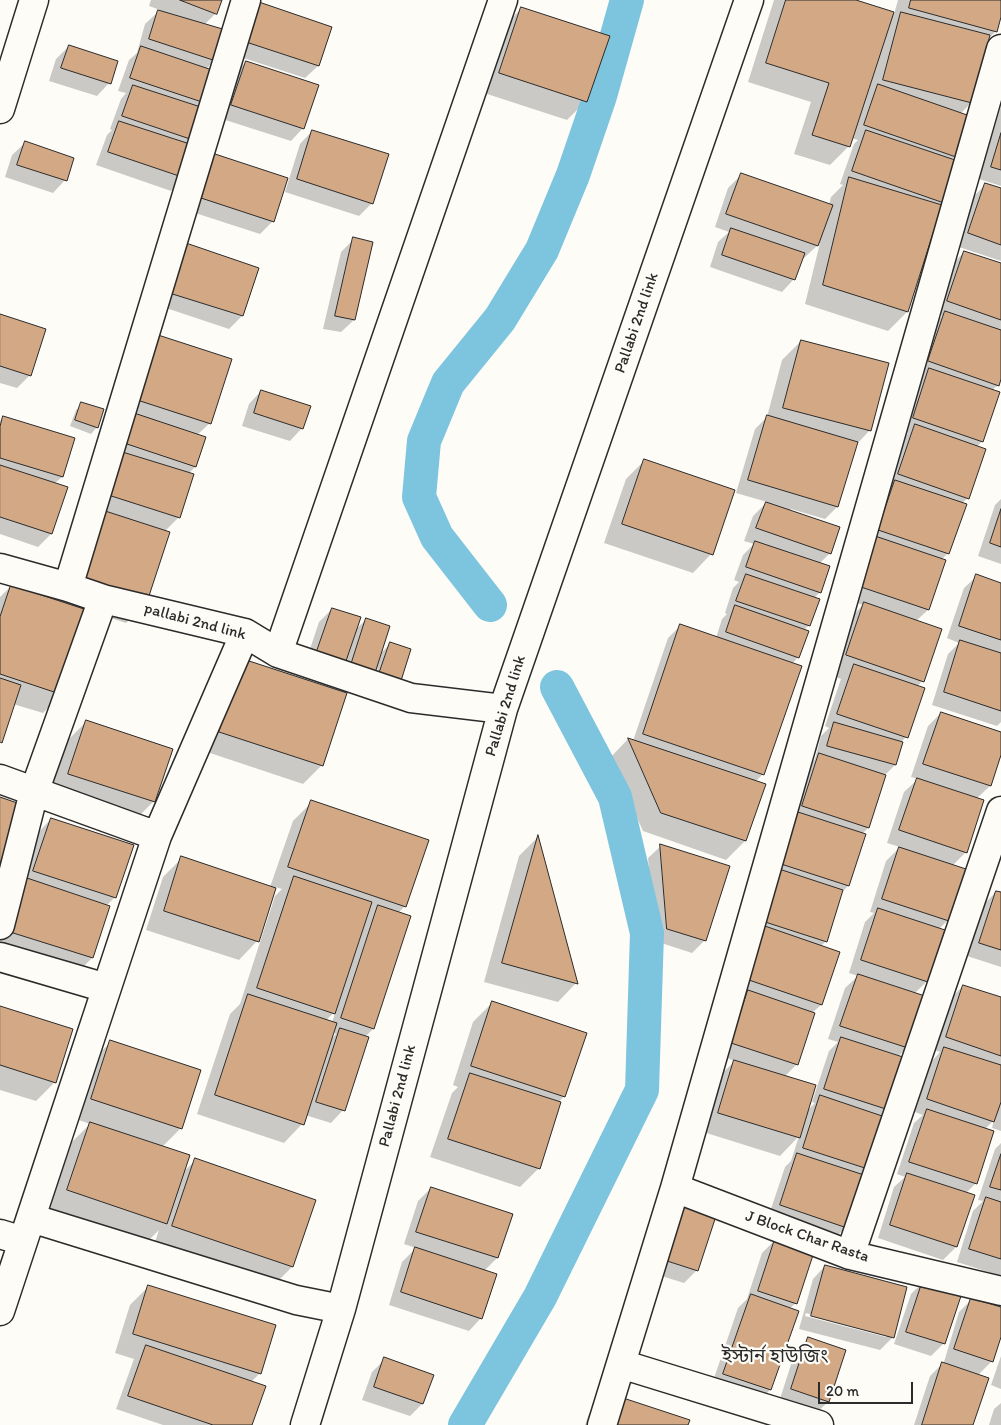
<!DOCTYPE html>
<meta charset="utf-8">
<style>
body{margin:0}
#map{position:relative;width:1001px;height:1425px;overflow:hidden;background:#fdfcf7;font-family:Itim,sans-serif}
canvas{display:block}
.scale{position:absolute;left:818px;top:1382px;width:95px;height:22px;box-sizing:border-box;border:2px solid #2b2b2b;border-top:0;padding-left:6px;font-size:15px;line-height:18px;white-space:nowrap;color:#2b2b2b;-webkit-text-stroke:4px #fdfcf7;paint-order:stroke}
</style>
<div id="map">
<canvas width="1001" height="1425"></canvas>
<div class="scale">20 m</div>
</div>
<script>
const c = document.querySelector('canvas').getContext('2d');
c.lineJoin = 'round';
function paint(path, color) {
  c.fillStyle = color;
  c.fill(path, 'evenodd');
}
function strokePath(path, color, width, dash) {
  c.strokeStyle = color;
  c.lineWidth = width;
  c.lineCap = dash ? 'butt' : 'round';
  c.setLineDash(dash || []);
  c.stroke(path);
}
function write(font, color, halo, rows, align = 'center') {
  c.font = font + ' Itim,"Noto Sans Bengali",sans-serif';
  c.lineWidth = 4.5;
  c.setLineDash([]);
  c.textBaseline = 'middle';
  c.strokeStyle = halo;
  c.fillStyle = color;
  for (const [text, x, y, turn = 0] of rows) {
    c.save();
    c.translate(x, y);
    c.rotate((+turn || 0) * Math.PI / 180);
    c.textAlign = isNaN(turn) ? turn : align;
    if (halo) c.strokeText(text, 0, 0);
    c.fillText(text, 0, 0);
    c.restore();
  }
}
paint(new Path2D(`
 M151 0H221L216 13 204 25 215 60 206 69 217 72 184 178 171 191 96 165 107 135 112 130 110 129 121 99 126 93 118 91 129 60 137 53 145 24 160 10 149 6Z
 M774 0H857L856 1 894 14 898 0H1001V12L996 31 987 40 971 103 960 114 955 156 951 160 943 202 939 206 907 312 888 331 805 304 820 243 804 258 802 257 794 279 782 292 710 267 718 242 729 232 715 227 728 188 741 175 829 205 831 197 843 185 840 184 854 144 858 140 851 138 848 147 830 165 794 154 811 102 748 82Z
 M257 3 318 66 305 78 231 54Z
 M522 8 586 101 567 120 481 92 503 27Z
 M69 46 109 83 97 96 49 81 56 59Z
 M246 62 303 128 291 141 219 118 233 75Z
 M1001 106V186L979 179Z
 M312 131 372 203 359 216 285 192 300 144Z
 M25 143 65 180 53 193 5 177 12 155Z
 M216 156 273 221 260 234 189 211 203 169Z
 M986 184 1001 189V261L956 246 973 197Z
 M354 239V320L341 332 323 329 341 252Z
 M183 244 257 268 242 316 229 329 154 304Z
 M964 252 1001 265V375L998 385 992 390 982 441 977 447 968 498 962 503 948 553 941 560 944 561 928 610 916 621 922 681 917 687 906 737 901 742 895 765 884 776 868 828 862 834 864 835 848 886 842 892 825 942 821 946 839 953 821 1005 812 1013 797 1064 784 1077 807 1111 815 1103 812 1102 829 1051 838 1042 828 1039 845 988 858 976 849 973 865 922 874 913 870 912 886 861 900 847 887 843 904 792 918 779 911 777 928 726 941 713 1001 733V751L990 786 976 799 966 852 952 866 948 920 939 929 927 981 914 994 907 1047 898 1057 907 1060 846 1227 833 1240 768 1218 785 1167 791 1161 799 1136 780 1156 700 1131 715 1080 735 1061 719 1055 807 768 815 759 821 736 829 728 825 726 841 679 828 674 845 623 863 605 846 599 903 438 908 433 901 431 917 382 923 376 916 374 933 325 942 316 935 314 952 265Z
 M0 315 30 375 17 388 0 383Z
 M801 341 870 430 856 445 837 507 825 519 791 509 790 511 830 553 819 564 820 592 813 599 809 625 804 630 798 657 792 664 763 774 755 782 745 841 726 860 643 831 610 758 628 739 633 741 668 638 681 625 716 638 722 619 727 614 725 613 733 588 739 582 734 580 743 555 754 544 744 541 753 516 767 502 736 493 755 429 767 417 782 360Z
 M137 354 210 423 197 435 204 438 195 467 188 474 179 517 164 532 144 605 126 623 89 611 62 694 43 713 13 704 0 742V597L11 586 57 602Z
 M261 391 302 428 290 441 242 426 249 404Z
 M82 404 97 427 91 434 70 426 76 410Z
 M4 417 74 439 62 477 54 484 66 488 51 534 38 547 0 534V421Z
 M645 460 711 554 693 573 604 543 626 479Z
 M1001 499V564L978 556 995 505Z
 M977 576 1001 584V722L997 726 932 705 948 654 959 643 947 638 964 588Z
 M332 609 355 630 367 619 380 654 390 644 410 650 373 683 378 668 362 685 305 664 319 622Z
 M224 679 322 765 303 784 201 750Z
 M86 722 154 801 135 820 50 793 67 741Z
 M312 802 405 906 398 913 373 1029 365 1037 343 1110 331 1123 305 1115 302 1124 284 1143 197 1114 230 1014 240 1004 275 896 282 889 275 887 257 941 239 960 146 930 163 877 182 858 270 887 293 821ZM336 1011 332 1022 326 1020ZM333 1032 336 1034 330 1040Z
 M51 819 115 897 106 906 109 907 92 958 73 977 0 953V926L33 838Z
 M537 838 576 983 558 1002 484 982 519 856Z
 M661 846 705 940 692 953 655 941 648 858Z
 M996 892 1001 894V967L967 956 983 905Z
 M963 986 1001 999V1131L992 1128 994 1120 985 1129 976 1183 965 1194 973 1196 956 1247 943 1260 878 1238 894 1187 905 1177 897 1174 914 1123 923 1115 915 1112 932 1061 940 1052 934 1050 950 999Z
 M492 1003 564 1096 558 1103 539 1168 520 1187 430 1157 452 1093 458 1087 453 1085 473 1022Z
 M0 1007 55 1082 36 1101 0 1090Z
 M111 1042 181 1128 162 1147 183 1172 196 1160 315 1201 292 1267 273 1286 154 1245 159 1230 147 1242 49 1209 72 1142 90 1124 73 1118 92 1060Z
 M1001 1143V1276L957 1262 973 1211 983 1201 978 1200 995 1149Z
 M431 1188 511 1215 497 1258 484 1271 481 1318 469 1331 389 1305 402 1262 416 1248 404 1244 418 1201Z
 M669 1220 697 1270 684 1283 652 1273Z
 M775 1240 796 1303 789 1309 797 1312 770 1390 757 1403 711 1387 738 1308 747 1299 762 1253Z
 M825 1266 893 1337 880 1350 799 1329 813 1279ZM806 1313 886 1335V1337L805 1316Z
 M924 1281 960 1294 943 1344 931 1356 894 1344 911 1294Z
 M149 1286 260 1373 251 1382V1425H163L116 1409 134 1359 115 1353 130 1305Z
 M972 1299 1001 1309V1333L992 1361 978 1375 972 1425H914L930 1376 944 1362 959 1312Z
 M808 1339 828 1402 815 1414 779 1402 795 1352Z
 M1001 1356V1389L991 1385Z
 M385 1359 422 1404 410 1416 362 1400 372 1372Z
 M608 1395 687 1425H585L589 1414Z
 M1001 1403V1425H989L994 1409Z`), '#0003');
strokePath(new Path2D(`
 M490 605 437 537 419 497 424 441 448 383 500 319 542 250 573 175 600 96 627 0
 M465 1425 540 1297 642 1090 647 933 615 797 557 687`), '#7dc4de', 34);
const building = new Path2D(`
 M180 0H222L217 14Z
 M786 0H856L894 12 850 147 812 135 829 83 766 63Z
 M911 0H1001V17L997 32 909 8Z
 M256 1 332 27 319 66 243 41Z
 M521 7 610 36 587 102 499 73Z
 M158 10 226 30 216 61 149 39Z
 M901 12 990 35 972 103 883 80Z
 M69 45 118 61 111 84 61 68Z
 M141 46 218 72 208 104 130 78Z
 M246 61 319 85 304 129 231 105Z
 M878 84 970 116 956 157 864 125Z
 M133 85 210 110 199 142 122 116Z
 M119 121 196 146 185 178 108 152Z
 M312 130 389 154 373 204 297 179Z
 M866 130 958 161 944 203 852 171Z
 M1001 133V170L991 167Z
 M25 141 74 158 67 181 17 165Z
 M215 154 288 178 274 222 201 198Z
 M741 173 833 205 818 246 726 214Z
 M849 177 942 205 908 312 823 285Z
 M985 183 1001 188V245L968 233Z
 M731 228 805 253 795 280 722 255Z
 M353 237 373 242 355 320 335 316Z
 M183 242 259 268 243 316 166 292Z
 M964 251 1001 263V320L947 301Z
 M945 311 1001 330V379L999 386 928 361Z
 M0 314 46 329 31 376 0 366Z
 M155 334 232 359 211 424 134 399Z
 M801 340 889 363 871 431 783 408Z
 M929 368 1000 392 983 442 913 418Z
 M261 390 311 406 303 429 254 413Z
 M81 402 104 409 98 428 75 420Z
 M134 413 206 437 196 467 124 443Z
 M767 415 858 442 838 507 748 480Z
 M3 416 75 438 63 477 0 458V427Z
 M915 424 986 449 969 499 898 474Z
 M116 450 194 474 180 518 102 493Z
 M644 459 735 490 713 555 622 524Z
 M0 465 68 487 52 534 0 517Z
 M895 480 967 504 949 554 878 530Z
 M766 502 840 527 831 554 756 528Z
 M99 509 170 532 146 605 75 582Z
 M1001 509V547L990 543Z
 M875 536 946 560 929 610 858 586Z
 M755 541 830 566 821 593 746 567Z
 M746 574 820 599 810 626 736 601Z
 M976 574 1001 583V640L959 626Z
 M11 585 90 611 63 695 0 674V617Z
 M864 602 942 629 924 682 846 655Z
 M735 605 809 631 799 658 726 632Z
 M332 608 361 617 346 661 317 651Z
 M366 618 390 626 375 673 351 665Z
 M680 624 802 666 764 775 643 734Z
 M960 640 1001 653V711L944 692Z
 M390 642 411 649 400 684 378 677Z
 M243 659 347 693 323 766 219 732Z
 M854 664 925 688 908 738 837 714Z
 M0 678 21 685 2 743 0 742Z
 M941 712 1001 732V755L991 786 923 764Z
 M86 720 173 749 155 802 68 774Z
 M834 722 903 742 896 765 827 746Z
 M628 738 766 784 746 841 661 813Z
 M819 753 886 775 869 828 802 806Z
 M917 778 984 800 967 853 899 830Z
 M0 797 23 805 3 862 0 861Z
 M311 800 429 840 406 907 288 867Z
 M798 812 866 834 849 886 781 864Z
 M51 818 134 845 116 898 33 871Z
 M538 835 578 984 502 963Z
 M660 844 730 866 706 941 667 929Z
 M899 847 966 869 949 921 882 899Z
 M181 856 276 888 259 942 164 911Z
 M776 868 843 890 827 942 759 920Z
 M294 876 372 902 335 1014 257 988Z
 M27 878 110 906 93 958 10 932Z
 M996 891 1001 892V950L979 943Z
 M378 905 411 916 374 1029 341 1018Z
 M878 908 945 930 928 982 861 960Z
 M759 924 840 952 822 1005 740 977Z
 M858 974 925 996 908 1048 840 1026Z
 M963 985 1001 997V1056L946 1037Z
 M748 990 815 1013 798 1065 731 1043Z
 M248 994 337 1023 304 1125 215 1095Z
 M492 1001 587 1033 565 1097 471 1066Z
 M0 1006 73 1029 56 1083 0 1065Z
 M340 1028 369 1037 345 1111 316 1102Z
 M841 1037 909 1059 892 1111 824 1089Z
 M110 1040 201 1070 182 1129 91 1099Z
 M944 1047 1001 1065V1102L994 1122 927 1099Z
 M734 1060 816 1085 800 1138 718 1113Z
 M470 1073 561 1102 540 1169 448 1139Z
 M820 1095 888 1118 871 1170 803 1148Z
 M927 1109 994 1131 977 1184 909 1162Z
 M90 1122 190 1155 167 1224 67 1190Z
 M797 1153 864 1175 847 1228 780 1205Z
 M1001 1154V1190L990 1187Z
 M195 1158 316 1200 293 1267 172 1226Z
 M907 1173 975 1195 957 1247 890 1225Z
 M431 1187 513 1214 498 1258 416 1232Z
 M986 1197 1001 1202V1259L969 1249Z
 M682 1206 716 1216 698 1271 664 1260Z
 M775 1239 814 1252 797 1304 758 1291Z
 M415 1247 497 1274 482 1319 401 1292Z
 M825 1265 907 1287 894 1338 811 1316Z
 M923 1280 962 1293 945 1344 906 1332Z
 M148 1285 276 1325 261 1374 133 1334Z
 M751 1294 799 1311 771 1390 723 1374Z
 M971 1298 1001 1307V1337L993 1362 954 1349Z
 M808 1337 846 1350 829 1402 791 1389Z
 M146 1345 266 1386 252 1425H213L128 1396Z
 M384 1357 434 1375 423 1404 374 1387Z
 M942 1362 989 1378 973 1425H922Z
 M608 1393 690 1420 688 1425H597Z`);
paint(building, '#d3a884');
strokePath(building, '#2b2b2b', 1);
const minor = new Path2D(`
 M0 109 34 0
 M0 568 68 587 103 599 245 633 278 653 411 698 503 709
 M68 587 246 0
 M278 653 503 0
 M0 779 157 836
 M0 925 34 792 103 599
 M0 957 106 988
 M675 1188 850 1255 1001 1291
 M31 1218 296 1300 341 1309
 M0 1234 23 1241
 M850 1255 1001 811
 M0 1311 157 836 245 633
 M621 1364 819 1425
 M305 1425 341 1309 503 709 749 0
 M602 1425 675 1188 1001 49`);
strokePath(minor, '#2b2b2b', 31);
strokePath(minor, '#fdfcf7', 28);
write('16px', '#2b2b2b', '#fdfcf7', [
 ["Pallabi 2nd link",637,323,-71],
 ["pallabi 2nd link",195,622,15],
 ["Pallabi 2nd link",506,706,-73],
 ["Pallabi 2nd link",398,1096,-75],
 ["J Block Char Rasta",807,1237,19]
]);
write('19px', '#2b2b2b', '#fdfcf7', [
 ["ইস্টার্ন হাউজিং",775,1357]
]);
</script>
